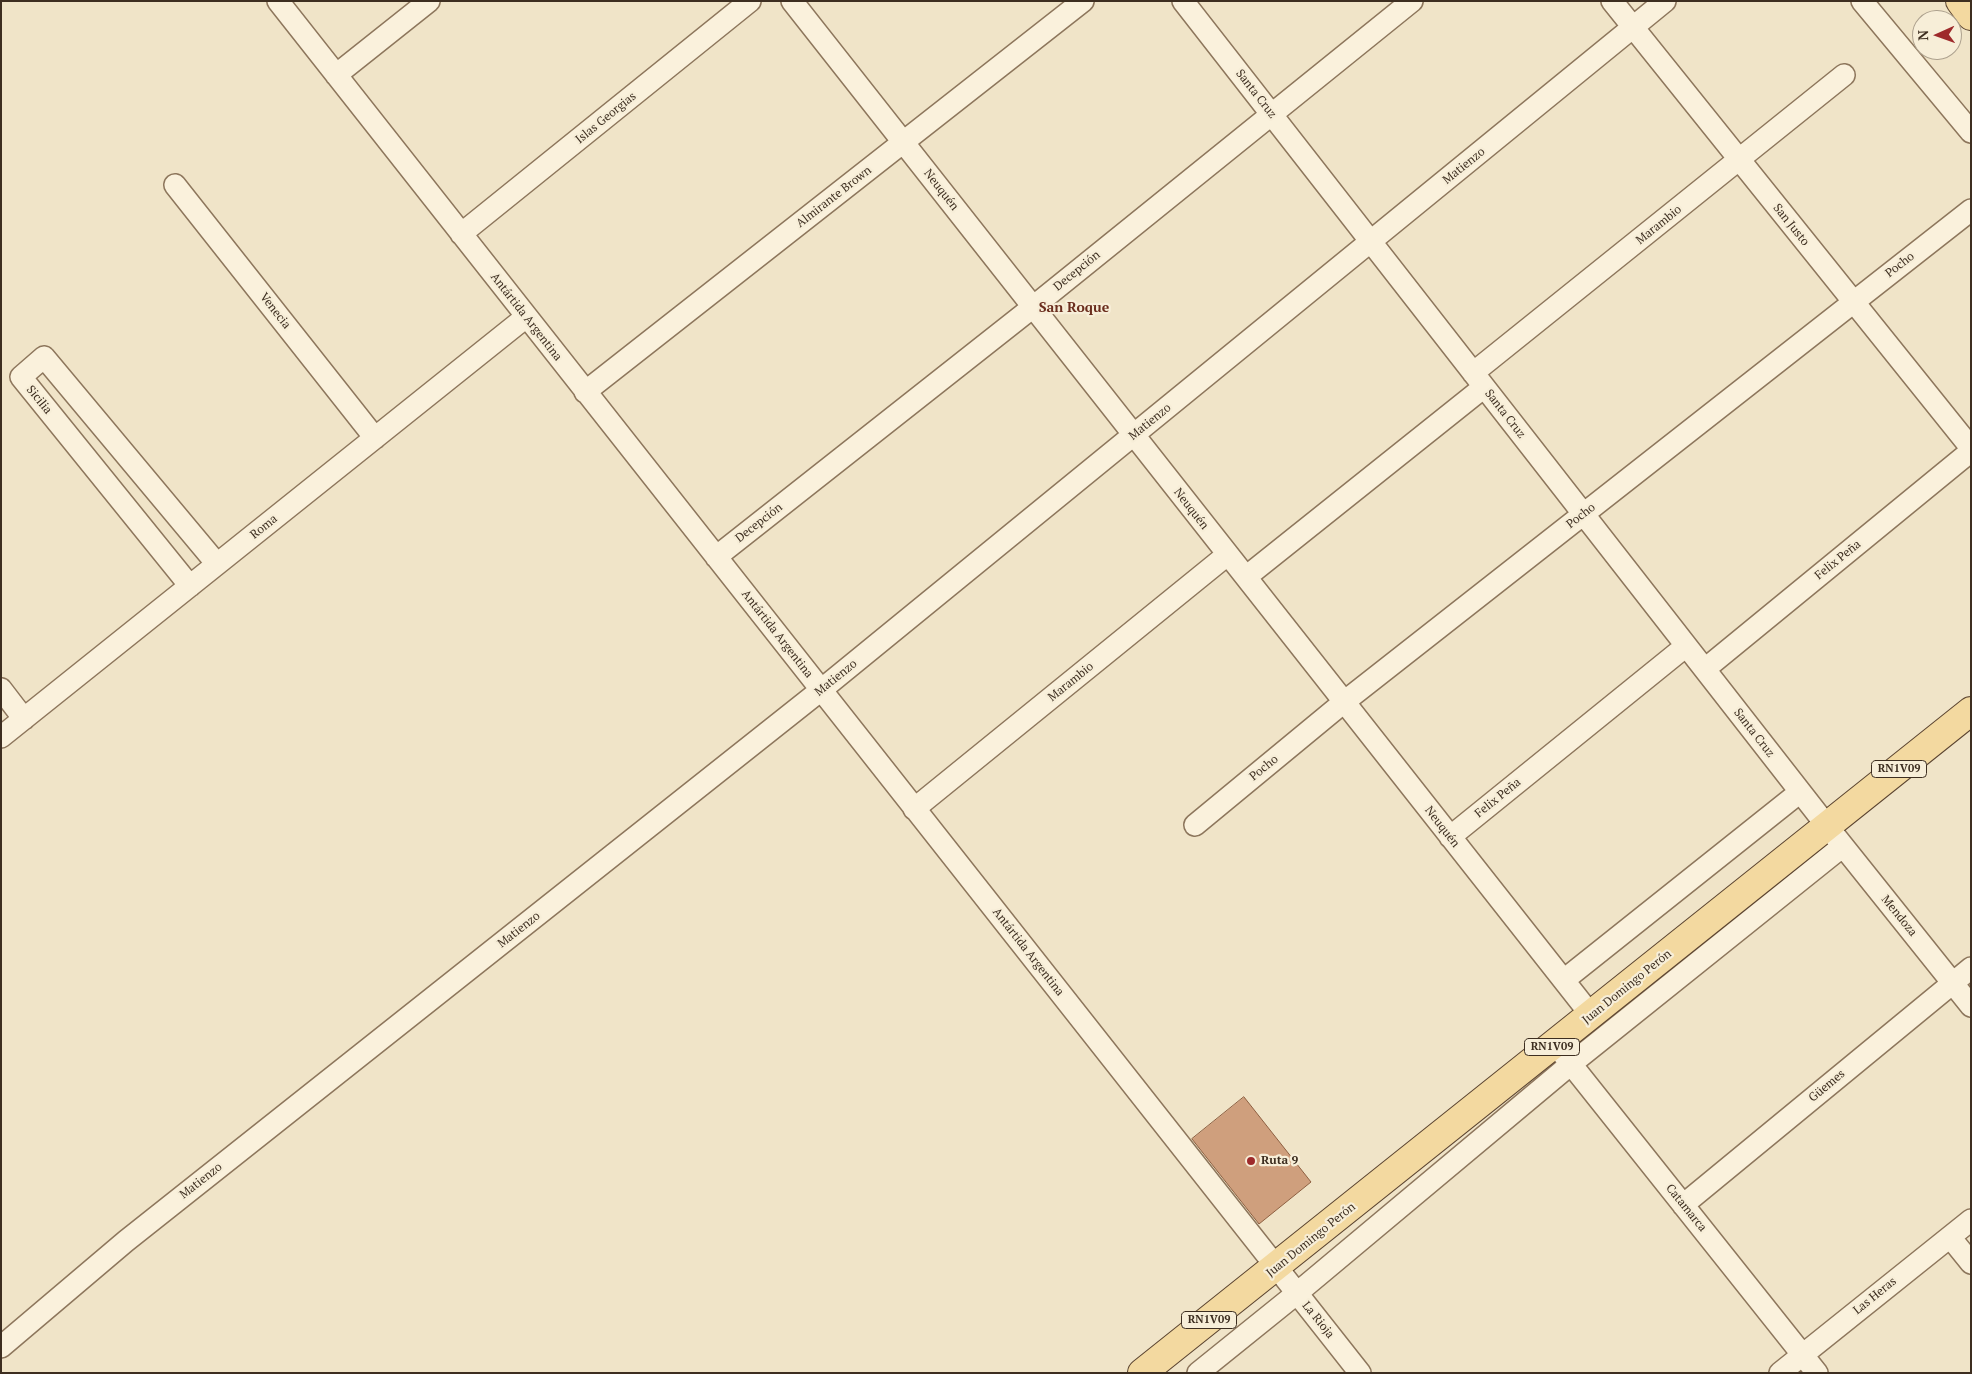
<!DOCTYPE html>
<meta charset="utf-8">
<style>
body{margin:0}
#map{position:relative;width:1972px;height:1374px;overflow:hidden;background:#f0e4c8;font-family:"PT Serif",serif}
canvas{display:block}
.frame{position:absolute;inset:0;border:2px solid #3d2e20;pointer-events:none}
.north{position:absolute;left:1912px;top:10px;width:50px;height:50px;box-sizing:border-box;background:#f7eed8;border:1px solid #ada18e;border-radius:50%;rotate:268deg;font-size:14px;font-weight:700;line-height:20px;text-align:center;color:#3d2e20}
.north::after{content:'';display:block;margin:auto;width:18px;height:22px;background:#9e2a2b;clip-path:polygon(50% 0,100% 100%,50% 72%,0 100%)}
</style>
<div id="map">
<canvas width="1972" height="1374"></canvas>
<div class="frame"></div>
<div class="north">N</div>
</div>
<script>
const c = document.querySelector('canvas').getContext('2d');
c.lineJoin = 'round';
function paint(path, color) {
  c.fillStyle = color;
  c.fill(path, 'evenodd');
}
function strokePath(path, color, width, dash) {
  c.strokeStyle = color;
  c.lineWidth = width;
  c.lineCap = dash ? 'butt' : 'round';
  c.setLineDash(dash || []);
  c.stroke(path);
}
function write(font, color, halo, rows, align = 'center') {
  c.font = font + ' "PT Serif",serif';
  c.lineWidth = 4.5;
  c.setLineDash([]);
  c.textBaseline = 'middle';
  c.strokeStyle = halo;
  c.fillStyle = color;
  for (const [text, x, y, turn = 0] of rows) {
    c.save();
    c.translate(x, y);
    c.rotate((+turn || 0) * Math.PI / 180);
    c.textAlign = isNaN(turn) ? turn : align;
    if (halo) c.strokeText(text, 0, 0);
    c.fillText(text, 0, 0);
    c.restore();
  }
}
const building = new Path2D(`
 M1244 1097 1311 1182 1259 1224 1192 1139Z`);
paint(building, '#cf9f7d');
strokePath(building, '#8d5f41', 1);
const minor = new Path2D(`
 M278 1 1360 1373
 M792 1 1591 1015
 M1183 1 1827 826 1971 1006
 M1612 1 1971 448
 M1862 1 1971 132
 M336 75 429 1
 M175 185 375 438
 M461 234 750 1
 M1473 373 1844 75
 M585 392 1083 1
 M716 557 1033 307 1412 1
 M1246 577 1484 387
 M190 586 21 377 44 357 217 564
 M1705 669 1971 451
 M1 689 24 719
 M1 737 526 317
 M914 809 1227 555
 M1195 825 1344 702 1971 210
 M1450 837 1686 646
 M1564 980 1800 792
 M1563 1054 1817 1373
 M1683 1205 1971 968
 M1950 1237 1971 1263
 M1 1347 126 1241 821 690 1665 1
 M1198 1373 1296 1294 1571 1064 1843 846
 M1780 1373 1971 1220`);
const major = new Path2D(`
 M1960 1 1971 16
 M1142 1373 1971 711`);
strokePath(minor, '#8d765c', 24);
strokePath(major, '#5b4430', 30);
strokePath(minor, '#faf1dc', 21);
strokePath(major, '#f3d9a0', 28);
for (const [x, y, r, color] of [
 [1251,1161,5,"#9e2a2b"]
]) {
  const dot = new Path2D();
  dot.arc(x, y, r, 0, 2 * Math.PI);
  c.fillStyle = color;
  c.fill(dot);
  strokePath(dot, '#f7eed8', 2);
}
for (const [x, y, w] of [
 [1899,769,55],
 [1552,1047,55],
 [1209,1320,55]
]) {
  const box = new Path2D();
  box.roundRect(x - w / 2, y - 8.5, w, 17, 4);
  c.fillStyle = '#f7eed8';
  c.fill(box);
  strokePath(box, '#3d2e20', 1);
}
write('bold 11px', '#3d2e20', null, [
 ["RN1V09",1899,769],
 ["RN1V09",1552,1047],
 ["RN1V09",1209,1320]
]);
write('12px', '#3d2e20', '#f7eed8', [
 ["Santa Cruz",1256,94,52],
 ["Islas Georgias",606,118,-39],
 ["Matienzo",1464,166,-39],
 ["Neuquén",941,190,52],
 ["Almirante Brown",834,197,-38],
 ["Marambio",1659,225,-39],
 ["San Justo",1791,225,51],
 ["Pocho",1900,265,-38],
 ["Decepción",1077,271,-39],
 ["Venecia",275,311,52],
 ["Antártida Argentina",526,317,52],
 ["Sicilia",39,400,51],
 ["Santa Cruz",1505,414,52],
 ["Matienzo",1150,422,-39],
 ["Neuquén",1191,509,52],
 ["Pocho",1581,516,-38],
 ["Decepción",759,523,-38],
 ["Roma",264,527,-39],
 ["Felix Peña",1838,560,-39],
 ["Antártida Argentina",777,634,52],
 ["Matienzo",836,678,-39],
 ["Marambio",1071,682,-39],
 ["Santa Cruz",1754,733,52],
 ["Pocho",1264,768,-39],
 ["Felix Peña",1498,798,-39],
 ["Neuquén",1442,827,52],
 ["Mendoza",1899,916,51],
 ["Matienzo",519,930,-38],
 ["Antártida Argentina",1028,952,52],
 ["Juan Domingo Perón",1627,987,-39],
 ["Güemes",1827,1086,-40],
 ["Matienzo",201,1181,-38],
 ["Catamarca",1686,1208,51],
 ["Juan Domingo Perón",1311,1240,-39],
 ["Las Heras",1875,1296,-39],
 ["La Rioja",1318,1320,51]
]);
write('bold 12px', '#3d2e20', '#f7eed8', [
 ["Ruta 9",1261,1161]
], 'left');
write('bold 14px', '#6b2e1e', '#f7eed8', [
 ["San Roque",1074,308]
]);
</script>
